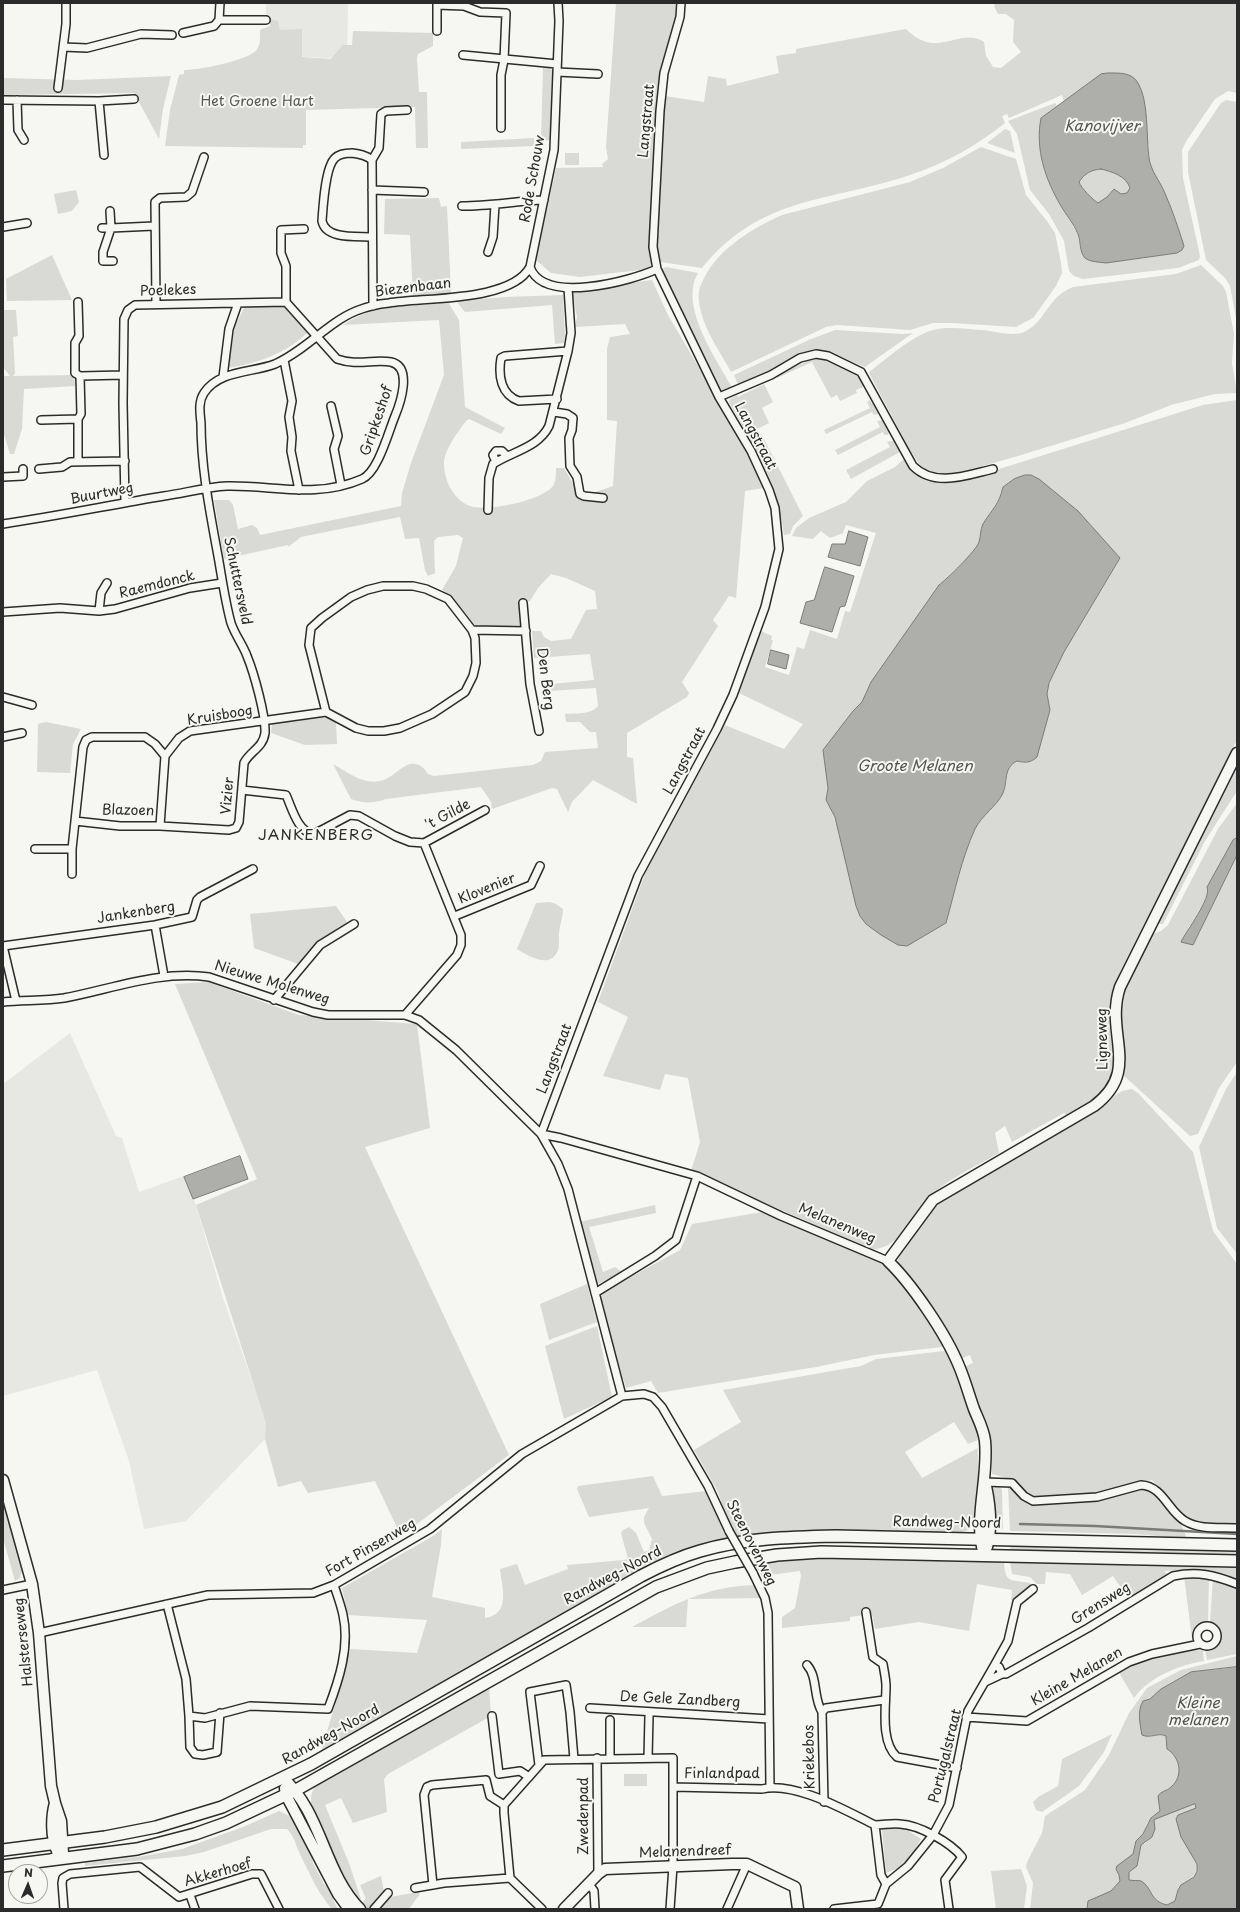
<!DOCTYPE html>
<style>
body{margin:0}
#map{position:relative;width:1240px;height:1912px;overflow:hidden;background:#f6f6f2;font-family:"Playpen Sans",sans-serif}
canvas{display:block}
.frame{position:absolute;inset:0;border:4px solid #2b2b2b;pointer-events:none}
.north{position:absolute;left:8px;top:1864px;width:40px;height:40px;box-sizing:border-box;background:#f6f6f2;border:1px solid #a5a5a2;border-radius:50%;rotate:2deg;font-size:11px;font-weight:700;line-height:16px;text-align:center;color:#2b2b2b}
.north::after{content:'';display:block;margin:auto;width:14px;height:18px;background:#2b2b2b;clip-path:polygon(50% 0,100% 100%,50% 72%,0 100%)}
</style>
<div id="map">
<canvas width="1240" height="1912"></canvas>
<div class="frame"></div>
<div class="north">N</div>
</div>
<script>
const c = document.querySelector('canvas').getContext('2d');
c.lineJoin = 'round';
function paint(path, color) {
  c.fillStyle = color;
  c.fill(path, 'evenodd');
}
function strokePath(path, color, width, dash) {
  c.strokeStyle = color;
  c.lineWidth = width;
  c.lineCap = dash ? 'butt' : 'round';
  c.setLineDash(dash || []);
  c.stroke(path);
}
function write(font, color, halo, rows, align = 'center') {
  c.font = font + ' "Playpen Sans",sans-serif';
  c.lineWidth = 4;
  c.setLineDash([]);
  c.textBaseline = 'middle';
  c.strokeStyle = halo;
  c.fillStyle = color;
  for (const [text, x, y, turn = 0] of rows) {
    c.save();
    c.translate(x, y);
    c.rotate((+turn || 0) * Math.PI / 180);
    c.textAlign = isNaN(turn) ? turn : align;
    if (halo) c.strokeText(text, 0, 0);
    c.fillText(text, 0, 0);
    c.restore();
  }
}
paint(new Path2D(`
 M266 3H348L347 59 291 56 273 26 266 20Z
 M70 1033 116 1136 122 1138 139 1192 184 1176 196 1205 223 1298 267 1423 265 1439 186 1521 144 1529 129 1461 97 1370 3 1396V1084Z`), '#e7e7e3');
paint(new Path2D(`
 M616 3H679L656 130 650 246 652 263 648 269 580 277 551 273 536 260 556 168 603 167 602 164 608 159 606 147Z
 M995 3H1237V93L1228 91 1215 99 1187 140 1182 150 1183 178 1200 256 1199 260 1178 268 1083 279 1074 276 1069 271 1064 241 1049 214 1030 190 1017 134 1008 121 1055 103 1057 106 1050 111 1039 139 1041 155 1044 170 1053 192 1078 235 1081 251 1129 260 1177 253 1179 230 1163 189 1152 170 1149 160 1143 98 1101 74 1064 102 1062 95 1009 118 1007 114 1002 116 1005 123C978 145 944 164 910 175 831 202 761 195 702 268L660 262 657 259 656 247 665 96 704 102 708 76 726 79 727 86 779 73 776 56 796 53V49L906 29C937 61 960 26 984 42L986 56 993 67 1001 68 1021 52 1013 42 1014 20 1006 14H998L994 6Z
 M270 19 278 21 280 30 302 29V57L331 59 343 45H352L353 31 433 33V46L418 54 417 59 419 92H427L428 148H416L415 107 306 110V145H303V148L165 146 170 110 179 75 184 74V70C200 70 244 61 256 51 261 45 260 36 260 30L270 26Z
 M543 67 550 68 552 71 551 140 541 141Z
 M171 76 163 109 159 139 134 93 3 95V78L78 80Z
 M1226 100 1237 102V323L1230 286 1225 278 1206 260 1188 172V152L1221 103Z
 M1005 129 1010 131 1015 153 987 143Z
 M534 138V146L461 149V142Z
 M981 147 1016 159 1026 195 1047 221 1055 233 1061 263 1062 273 1056 286 1033 318 1016 327 952 323H933L910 330 837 325 826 327 731 372C721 353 706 333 701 312 699 304 697 292 701 285 714 251 751 229 782 215L910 182 943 168Z
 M565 153H579V165H565Z
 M1101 169C1113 172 1126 176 1130 188L1127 193 1121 194 1113 189 1107 197 1098 203C1093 200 1081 188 1079 182 1085 173 1091 170 1101 169Z
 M76 190 79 202 72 211 58 214 54 194Z
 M439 198 441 207 447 206 451 293 413 297 410 235 384 234 385 199Z
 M52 255 72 300 7 301 6 279Z
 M1201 265 1223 286 1226 292 1234 334 1232 363 1237 393 1215 394 1171 405 1125 423 1018 456 947 476 932 474 920 465 911 452 870 375 869 372C888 358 910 337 933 330 948 326 966 329 982 330 994 331 1013 337 1024 332 1045 323 1048 296 1073 287L1176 274Z
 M666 267 698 273C678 307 718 361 734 391L724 394 687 330 657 272Z
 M652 280 668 315 729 419 764 488 745 491 736 598 729 596 713 620 718 626 682 682 689 693 687 697 627 733V757L633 758 637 804 593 780 572 802 568 812 557 789 552 788 492 809 491 802 481 787 386 799C375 803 363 804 351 799L333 764C349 773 367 788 386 779 394 775 401 767 410 764 418 763 424 767 428 774L434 776 533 765 541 761 545 752 598 748 596 732H590L580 722H566L565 714C575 713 591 715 598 706L596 688 549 691 551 684 594 680 590 654 534 658 532 631H541L544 637 551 641 571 639 586 610 597 609 595 591 566 578 551 574 538 588 530 601 521 603 523 625 521 628 480 631 451 595 442 590 456 566 463 538 458 535 438 537 434 541 435 573 428 576 425 570 419 538 405 539 400 517 301 537 288 547V545L224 559 214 500H229L233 505 238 529 252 525 257 528 260 535 401 506 402 493 411 463 444 375 439 320 343 325C379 301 408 309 448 302L459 320 465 407 505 428 501 434 469 419 466 421C458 432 446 447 444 461 443 478 453 500 470 506 487 512 541 501 553 486 556 482 556 474 556 468H564L581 497 613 486 617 421 607 420V349L610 337 630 334 625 324 575 327 577 317 572 291Z
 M563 295 565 337 564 343 555 344 552 305 465 312 456 301 506 297Z
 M279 305C294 310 300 319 307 333 285 354 258 363 228 368L235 326 245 306Z
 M3 310H16L18 336 13 337 15 373 13 376 74 375 75 386 24 389 22 429 14 454H10L3 431V376H10L3 367Z
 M835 330 903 334 913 333 865 367 836 355 813 352 739 387 734 375 811 339Z
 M817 358C837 361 855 369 866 386L856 390 857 393 840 401 837 395 831 398 812 362 777 378 776 376 807 361Z
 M764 384 773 402 762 408 769 423 755 430 762 435 803 516 793 526 790 534 784 535C778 487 752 444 729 402L730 399 737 395 738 397Z
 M870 400 878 411V414L874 415 872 412 826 434 824 430 870 408 867 402Z
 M1237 400V740L1121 969C1116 982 1110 994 1109 1008 1107 1037 1124 1070 1103 1095 1095 1104 1080 1111 1069 1118L1064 1113 1012 1142 1005 1126 995 1133 999 1153C972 1169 941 1181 921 1206 904 1227 902 1244 873 1250L691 1171 700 1142 688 1078 665 1074 660 1090 603 1076 628 1017 598 1002 646 871 725 725 784 749 803 724 739 693 761 631 772 636 771 640H773L765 667 789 675 797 647 804 649 810 630 837 639 845 611 850 612 876 533 846 525 843 533 830 538 821 531 813 539 792 536 796 528 809 518 846 502 867 481 895 467 905 458C922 481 932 486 961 481L1203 405ZM1014 479 1061 497 1078 511 1120 559 1064 652 1049 683 1047 694 1050 711 1033 761 1025 763 1017 761C1003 768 1008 781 1003 793 997 806 982 815 975 829 961 860 955 891 946 923L907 946 898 945 866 924 835 817 826 800 828 788 823 750 853 711 862 702 871 682 939 585C947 579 976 551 979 542 981 536 980 530 983 524 991 510 1000 503 1003 487Z
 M883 420 889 431 888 435H884L883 432 838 455 835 450 880 427 877 421Z
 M890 441H894L900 452 851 479 846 470 890 447 887 442Z
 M328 717 336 722 337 744 305 745 271 733 272 723Z
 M46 722 81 729 73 744 70 773 37 772 38 724Z
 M1237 762V791L1205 841 1163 924H1156Z
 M1237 803V838L1233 840 1207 887C1211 895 1194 921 1188 928L1193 945 1237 855V1062L1219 1088 1198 1134 1190 1136 1122 1074 1119 1001 1152 934 1161 931 1168 925 1218 829Z
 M550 902 556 904 563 909C563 917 560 924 559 933 558 940 561 948 556 954 547 968 527 955 517 949L536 903Z
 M336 906 347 922 319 941 301 965 254 948 250 914Z
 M208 982 299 1015 417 1024 430 1128 365 1147 509 1455 401 1536 375 1481 308 1493 301 1481 278 1487 265 1439 266 1423 196 1205 257 1179 175 984Z
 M1237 1072V1254L1217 1228 1199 1147 1226 1089Z
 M1132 1089 1138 1093 1193 1152 1213 1231 1237 1264V1525L1198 1523 1185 1516 1152 1480 1083 1495 1033 1499 1024 1493 1015 1480 992 1474V1445L964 1367 973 1363 970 1355 960 1359 898 1264V1258L900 1253 937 1203 1122 1091Z
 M655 1205 656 1213 589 1227 603 1272 615 1267 622 1272 596 1285 579 1222Z
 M768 1211 890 1267 925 1312 945 1344 942 1347 874 1355 816 1367 658 1393 651 1381 626 1388 598 1295 680 1250 692 1224Z
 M587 1284 597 1322 549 1340 540 1304Z
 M597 1326 612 1397 564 1419 545 1346Z
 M944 1351 949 1352 979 1434 978 1440 968 1444 954 1422 905 1452 922 1478 978 1448C977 1473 982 1505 971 1529L960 1533C888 1532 809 1524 738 1537L727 1518 717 1490 694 1450 741 1422 723 1390 861 1366 876 1359Z
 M653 1476 662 1496 707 1491 719 1521 730 1539 639 1571 321 1752 344 1674 350 1649 417 1653 427 1620 348 1615 342 1588 433 1536 442 1529 441 1545 432 1597 485 1608V1618C511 1614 502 1589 500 1569L517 1564 525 1585 568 1569 567 1565 624 1560 628 1559 621 1533 623 1530 629 1527 636 1533 644 1552 649 1550 652 1539 644 1523V1517L649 1508 589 1517 577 1489 578 1486Z
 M997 1485 1000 1487 1002 1490 1003 1529C988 1524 992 1504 991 1490Z
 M1008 1487 1014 1489 1026 1502 1037 1504 1097 1500 1145 1489 1154 1493 1180 1521 1187 1539 1136 1534 1010 1531Z
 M3 1496 22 1571 20 1578 15 1581 3 1538Z
 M1011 1544 1237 1549V1556L1010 1551Z
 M828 1557 1004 1561C1005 1585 1011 1579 1030 1583L1032 1587 1015 1601 1011 1600 1012 1590 977 1584 969 1631 919 1622 875 1629 872 1614 850 1617V1621L782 1628V1617L795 1608 801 1576 800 1571 762 1576 752 1561Z
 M1010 1561 1237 1566V1582L1213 1573 1192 1571 1190 1569 1164 1571 1167 1574 1166 1576 1128 1598 1113 1576 1082 1595 1070 1574 1046 1572 1045 1584H1037L1030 1577 1012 1574Z
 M1184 1576 1209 1577 1208 1622C1198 1623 1194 1629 1194 1639H1192Z
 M1213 1578 1237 1587V1654L1207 1660 1205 1649 1214 1647 1220 1639 1219 1629 1210 1622Z
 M756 1585 763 1598 688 1599 686 1627H632C674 1604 707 1586 756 1585Z
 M1203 1650 1204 1661C1179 1665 1149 1677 1134 1698L1118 1671C1145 1658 1172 1651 1203 1650Z
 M1237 1656V1667C1199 1671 1179 1672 1150 1699L1148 1737 1160 1735 1167 1736V1749C1180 1757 1184 1776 1171 1787 1167 1791 1161 1791 1158 1796L1160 1811 1151 1818 1143 1834 1136 1841 1133 1854 1117 1866 1120 1881 1111 1891 1089 1901 1087 1909H1030L1033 1883 1026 1867 1027 1862 1042 1833 1045 1816 1085 1790 1109 1755 1129 1713 1147 1688 1181 1670Z
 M489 1687 491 1716 388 1774 384 1779 387 1812 353 1823 341 1798 325 1805 349 1863 361 1899 358 1901 339 1868 315 1819 311 1803V1796L314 1787Z
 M1112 1734 1104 1752 1079 1786 1042 1812 1036 1810 1033 1802 1038 1797 1058 1786 1062 1759Z
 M624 1774H647V1786H624Z
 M1195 1804 1196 1808 1178 1815 1197 1864C1196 1879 1190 1877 1181 1886 1177 1890 1178 1896 1175 1901L1167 1905C1155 1902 1151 1895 1145 1885L1129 1880V1872L1137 1866 1141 1845 1146 1843 1155 1823 1154 1820Z
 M279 1811 294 1818 311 1852 313 1863 324 1884 331 1891 334 1902 338 1909H332C318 1894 309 1872 300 1854 295 1844 295 1837 287 1829H271L204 1852 185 1856 85 1866V1863L144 1856 182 1849 243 1827Z
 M904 1828 921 1839 907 1865 886 1873 882 1829Z
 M1021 1869 1027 1886 1024 1909H996L991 1871Z
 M381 1876 384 1891 368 1909H363L359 1905 366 1899 360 1885Z
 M418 1892 420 1894 409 1909H381L390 1897Z`), '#d9d9d5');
const water = new Path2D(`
 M1108 73C1119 73 1132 72 1138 83 1149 101 1146 137 1149 158 1151 171 1159 180 1164 191 1172 209 1178 227 1184 246L1182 250 1177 253 1106 263C1099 262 1090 262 1085 258 1079 251 1081 242 1078 234 1074 224 1066 215 1061 206 1045 179 1035 149 1041 118L1101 74ZM1101 169C1113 172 1126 176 1130 188L1127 193 1121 194 1114 189 1107 197 1098 203C1093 200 1081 188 1079 182 1085 173 1091 170 1101 169Z
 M1025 475H1031L1039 479 1078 511 1120 558 1064 652 1049 683 1047 694 1050 710 1037 757C1031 763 1025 763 1017 761 1003 768 1008 781 1003 793 997 806 982 815 975 829 961 860 955 891 946 923L907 946 898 945 881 935 866 924 860 916 856 906 835 817 826 800 828 788 823 750 853 711 862 702 871 682 939 585C947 579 976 551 979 542 981 536 980 530 983 524 992 509 999 505 1003 487L1014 479Z
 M849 531 868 537 860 566 828 557 832 544H845Z
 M825 567 854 576 845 606 840 607 832 632 800 623 806 602 814 600Z
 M771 650 789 655 786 669 768 664Z
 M1237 838V855L1193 945 1181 942C1186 931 1212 898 1207 887L1233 840Z
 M240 1156 248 1179 193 1199 184 1177Z
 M1237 1667V1909H1087L1088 1901 1111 1891 1120 1881 1119 1875 1116 1869 1117 1866 1133 1854 1136 1841 1143 1834 1151 1818 1160 1811 1158 1796C1161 1791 1167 1791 1171 1787 1184 1776 1180 1757 1167 1749L1166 1736C1158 1732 1151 1739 1142 1735 1140 1724 1137 1711 1143 1701L1150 1699 1161 1689 1191 1672ZM1195 1804 1196 1808 1178 1815 1176 1819 1181 1837 1197 1864V1871L1194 1877 1181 1885 1178 1890 1175 1901 1167 1905C1149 1901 1153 1888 1141 1881 1138 1880 1133 1881 1129 1880V1872L1137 1866 1141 1845 1152 1837 1155 1829 1154 1820Z`);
paint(water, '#aeaeab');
strokePath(water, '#7a7a78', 1);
strokePath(new Path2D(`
 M1020 1524 1095 1526 1237 1534`), '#7a7a78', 2.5);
const street = new Path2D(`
 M437 3V5L464 6 480 12 506 13 504 60 501 75V128
 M219 20H266
 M437 31V5
 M183 33 214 26 219 20 220 3
 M63 47 87 48 141 34 172 35
 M463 55 557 64
 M557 72 598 74
 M58 88 66 24V3
 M3 100 99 101 134 99
 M17 100 18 130 24 140
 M99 101 104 155
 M372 160 379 148 381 114 386 111 407 110
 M372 190 424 192
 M462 206C490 206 516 201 544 200
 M3 227 27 223
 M102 228H111L110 211
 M372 237C357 236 326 240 322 221 323 208 325 167 335 158 339 154 346 153 352 153 360 154 366 155 372 160L373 306
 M488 252 493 237 495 205
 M113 261H103V252L111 228 154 226
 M530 267C543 305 631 281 657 269
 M78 302 79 336 75 343V373L80 376 123 375
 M286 302V266L281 253V230L304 229
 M156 304 155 202 160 198 186 197 192 192 204 157
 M284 360 292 401 289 417 292 437 291 451 299 490
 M223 377 229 329 238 303
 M719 397 771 375 800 358 816 354 828 356 861 372 913 466C935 488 967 475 993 469
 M557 399 519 401C501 395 498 376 501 358L505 356 568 351
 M331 406 338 436 334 449 341 485
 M554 412 567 414 573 418 572 430 569 438 570 466 577 477 580 494 584 496 603 498
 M41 420 78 419
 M78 462V419L81 414 80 376
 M496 462 493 455 496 451H502L507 456
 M39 469 62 467 70 462 125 461
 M3 477 23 476V469
 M488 510 489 478 493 464C513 451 538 448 549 426L568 351 571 333 568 288
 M3 524C57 516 110 505 164 496 185 493 206 487 227 486 273 485 316 499 362 479 378 472 388 433 395 416 400 404 413 367 391 362 374 359 357 366 337 359L286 302 135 305 128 310 124 319 123 403 125 502
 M523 603 530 684 539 731
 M99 611 101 593 107 583
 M3 612 60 608 99 611 115 609 190 588 222 583
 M472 630 526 631
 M3 697 32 705
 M3 737 22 733
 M242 790 286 795C292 808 298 833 314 834L350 815 359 816 395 836 410 842 424 843
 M75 821 120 826H160L165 756
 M160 826 229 830 236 828 239 822 244 763C250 751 263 748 265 733 266 716 254 673 247 656 243 645 235 635 231 623 225 601 222 578 218 556 210 512 201 468 201 423 200 413 198 402 204 393 219 370 252 373 275 364 305 351 327 323 356 311 366 307 378 304 389 303 425 297 511 302 530 267L554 150 559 21 558 3
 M35 849H72
 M72 874V849L83 747 86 740 92 737H145L155 744 165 756 179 738 190 731 326 712 356 728 368 731H384L400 728 432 714 465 692 473 676 476 663 475 638 472 630 448 599 426 589 413 586H383L367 590 351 597 322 618 311 628 309 645 326 712
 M455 916 531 885 540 866
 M155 925 164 976
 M3 946 155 925 192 917 197 900 200 897 253 869
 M3 946 16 1001
 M274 1000 320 945 354 924
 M3 1002C23 1000 45 1001 64 998 112 989 160 970 209 977L313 1012 328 1015H405L419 1020 456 1050 541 1134 558 1164 568 1189 575 1216 622 1396
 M405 1015 457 955 461 945V935L424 843 485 810
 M541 1134 638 876 717 729 733 695 765 607 779 549 775 508 769 490 751 451 719 397 657 269 653 247 660 111 664 73 680 17 681 3
 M541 1134 561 1138 697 1176 781 1216 888 1261
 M595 1293 655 1256 676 1240 697 1176
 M985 1482 1012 1483 1024 1496 1033 1501 1097 1497 1141 1485C1163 1486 1168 1511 1185 1521 1200 1530 1220 1527 1237 1528
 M753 1573 765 1598 768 1613 770 1787
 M3 1590 32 1584
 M167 1604 186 1679 189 1716 205 1718 250 1706 328 1709C339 1680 350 1647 343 1615 341 1605 337 1595 334 1585
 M866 1612 873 1657 883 1664C884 1671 886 1679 886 1686 886 1706 880 1742 897 1757L957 1768
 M1197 1636a10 10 0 1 1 20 0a10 10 0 1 1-20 0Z
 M39 1633 208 1595 313 1593 334 1585 430 1529 522 1454 622 1396 644 1394 653 1397 662 1407 708 1486 729 1531
 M807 1665C818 1677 813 1698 822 1712
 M1002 1674 999 1667 994 1666 1008 1641 1017 1602 1033 1589
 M985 1682 1002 1674H1006L1088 1628 1173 1576C1198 1571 1214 1575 1237 1584
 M590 1708 769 1719
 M189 1716 190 1747 195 1754 203 1755 217 1752 220 1713
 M492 1716 499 1774 520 1771 529 1777
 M966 1717 1027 1721 1129 1662 1152 1654 1200 1644
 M610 1720V1758
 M597 1758 598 1874
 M648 1758 649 1716
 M539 1765 530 1692 566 1685 570 1712 574 1759
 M673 1787 762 1789C795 1781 846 1811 875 1825L881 1875 886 1884 878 1904 834 1909
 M824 1802 822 1712 826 1708 884 1700
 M875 1825C884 1825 892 1823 900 1824 919 1825 950 1842 962 1857L945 1880 949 1909
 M589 1884 594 1891 595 1909
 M886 1884 908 1866 933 1835 949 1805 968 1711 994 1666
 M433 1885 424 1795 427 1787 432 1785 486 1780 490 1796 504 1805
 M415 1888 444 1883 510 1878
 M190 1895 195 1909
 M64 1909 62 1883 63 1878 70 1874 140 1867 179 1897 252 1874H261L279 1909
 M374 1909 388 1893
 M542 1909 510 1878 504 1813V1805L544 1760 673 1758V1866L670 1909
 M727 1909 747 1864`);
const secondary = new Path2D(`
 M3 1480 32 1584 39 1633 51 1786 55 1803 61 1821 63 1853 51 1860
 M986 1486C990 1505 992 1529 987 1547
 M984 1555C973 1518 989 1479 985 1441 984 1430 978 1419 974 1409 969 1395 965 1380 959 1366 946 1334 912 1284 888 1261L933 1200 1094 1106C1142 1070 1104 1034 1120 987L1237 753
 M283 1778C322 1813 324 1873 360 1909
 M285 1788 286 1795 338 1894 349 1909
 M55 1803C51 1817 51 1837 57 1851
 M564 1909 598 1874 605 1869 732 1864H747L795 1887 798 1909`);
const primary = new Path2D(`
 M3 1850 105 1837 156 1827 222 1807 311 1764 641 1576C660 1566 679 1557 700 1551 744 1538 790 1537 836 1536L1237 1545
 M3 1866 137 1849 195 1834 226 1823 296 1790 656 1587 707 1568 735 1562 777 1555 821 1552 1237 1561`);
strokePath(street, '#2b2b2b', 10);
strokePath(secondary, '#2b2b2b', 13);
strokePath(primary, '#2b2b2b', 14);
strokePath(street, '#f6f6f2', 7);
strokePath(secondary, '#f6f6f2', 10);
strokePath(primary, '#f6f6f2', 11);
const streetBridge = new Path2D(`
 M729 1531 753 1573`);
strokePath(streetBridge, '#2b2b2b', 10, []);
strokePath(streetBridge, '#f6f6f2', 7);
write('14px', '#565656', '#f6f6f2', [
 ["Het Groene Hart",257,102]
]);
write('14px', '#2b2b2b', '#f6f6f2', [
 ["Langstraat",647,121,-85],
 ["Rode Schouw",533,179,-80],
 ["Biezenbaan",413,288,-7],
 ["Poelekes",168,291,-2],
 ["Gripkeshof",377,421,-71],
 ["Langstraat",755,436,62],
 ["Buurtweg",102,494,-11],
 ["Schuttersveld",237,581,78],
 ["Raemdonck",157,585,-14],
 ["Den Berg",545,679,83],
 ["Kruisboog",220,716,-9],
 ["Langstraat",685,761,-62],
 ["Vizier",228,796,-85],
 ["Blazoen",128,811,1],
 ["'t Gilde",448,815,-28],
 ["Klovenier",487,889,-22],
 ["Jankenberg",136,913,-9],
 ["Nieuwe Molenweg",272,983,17],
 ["Ligneweg",1103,1039,-91],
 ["Langstraat",555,1059,-69],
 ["Melanenweg",837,1224,23],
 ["Randweg-Noord",947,1523,1],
 ["Steenovenweg",751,1543,63],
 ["Fort Pinsenweg",371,1548,-30],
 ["Randweg-Noord",613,1576,-28],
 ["Grensweg",1101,1604,-32],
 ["Halsterseweg",24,1642,-96],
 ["Kleine Melanen",1077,1677,-30],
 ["De Gele Zandberg",680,1700,3],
 ["Randweg-Noord",331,1735,-29],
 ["Portugalstraat",946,1756,-76],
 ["Kriekebos",810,1757,-91],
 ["Finlandpad",722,1774],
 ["Zwedenpad",584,1816,-90],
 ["Melanendreef",685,1852,-2],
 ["Akkerhoef",218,1873,-16]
]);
write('italic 15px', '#525251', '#f6f6f2', [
 ["Kanovijver",1102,127],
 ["Groote Melanen",915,767],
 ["Kleine",1198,1704],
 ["melanen",1198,1721]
]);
c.letterSpacing = '1px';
write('15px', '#2b2b2b', '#f6f6f2', [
 ["JANKENBERG",316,836]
]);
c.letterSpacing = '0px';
</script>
